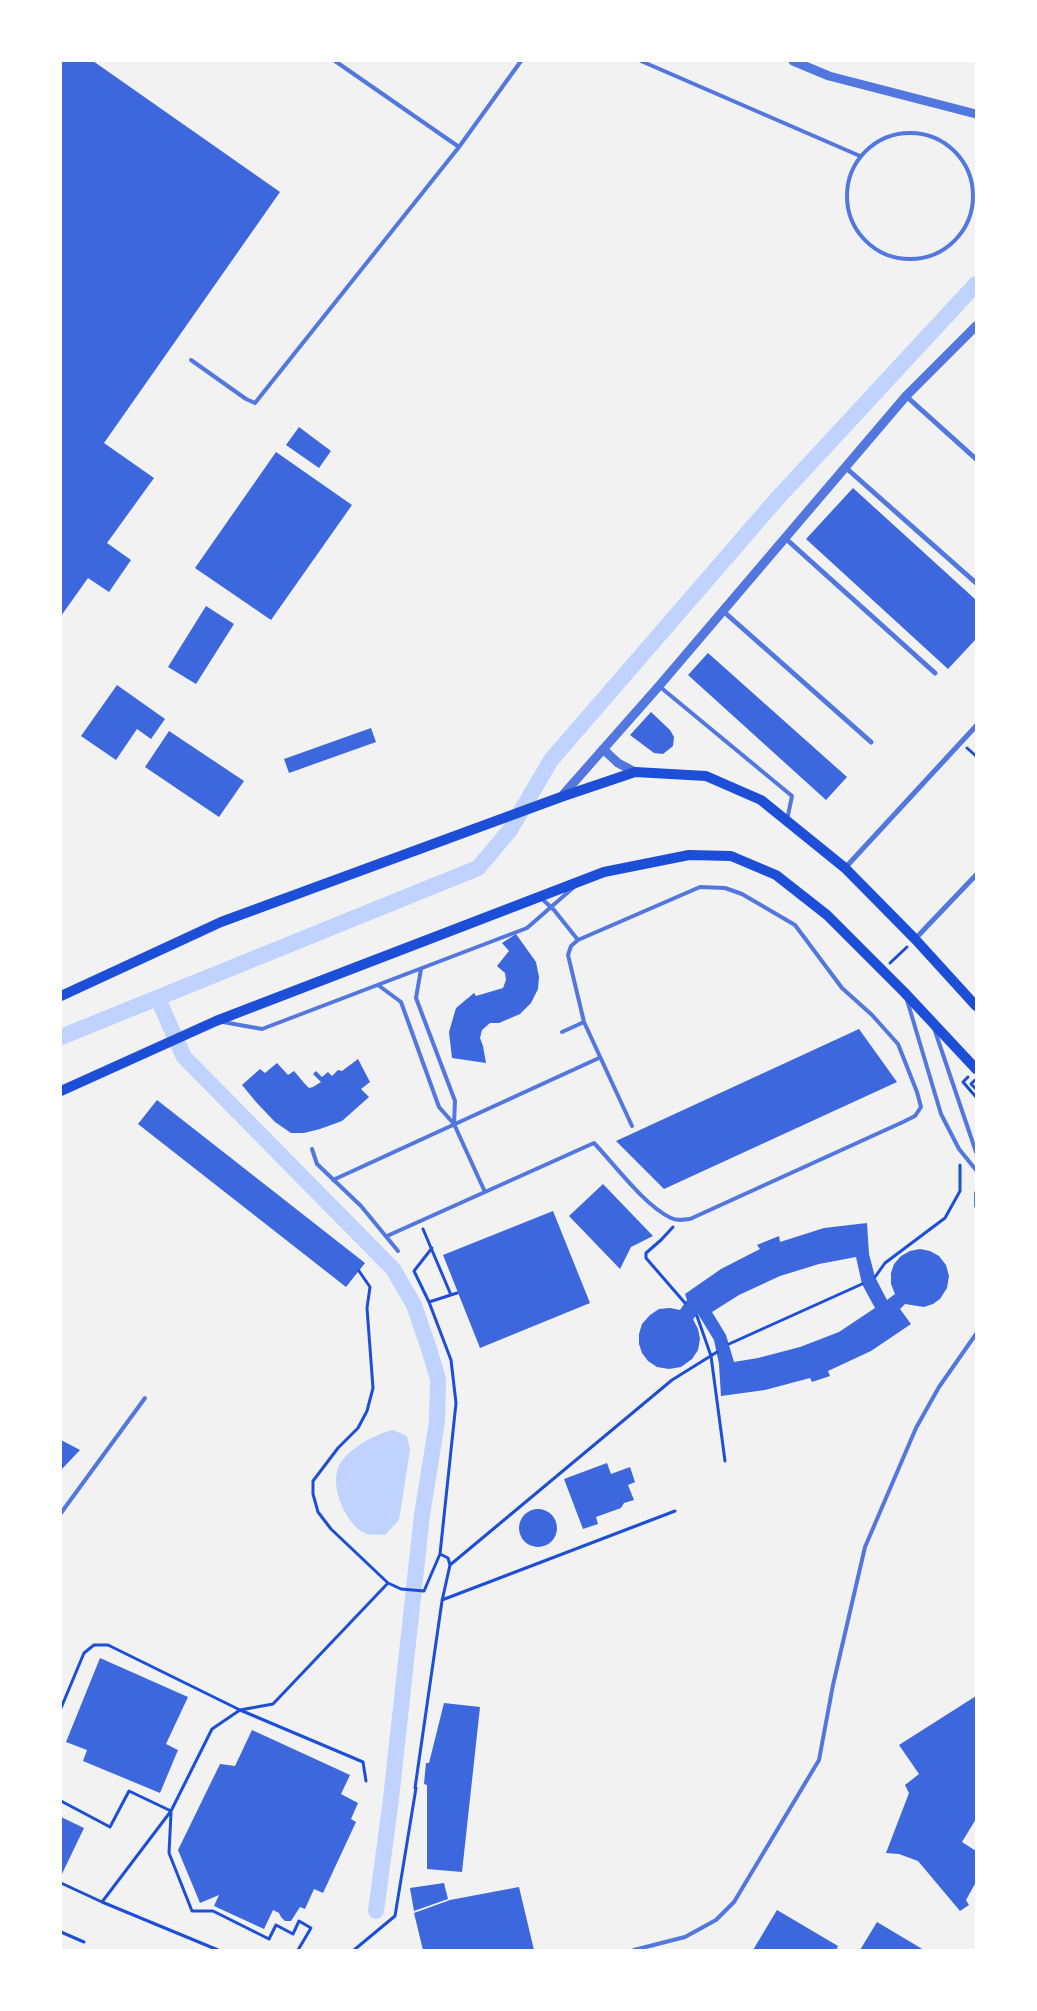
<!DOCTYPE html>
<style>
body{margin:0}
#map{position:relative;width:1037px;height:2011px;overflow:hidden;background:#f2f2f2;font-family:Roboto,sans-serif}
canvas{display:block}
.frame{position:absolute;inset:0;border:62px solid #fff;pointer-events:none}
</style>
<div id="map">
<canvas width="1037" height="2011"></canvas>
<div class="frame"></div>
</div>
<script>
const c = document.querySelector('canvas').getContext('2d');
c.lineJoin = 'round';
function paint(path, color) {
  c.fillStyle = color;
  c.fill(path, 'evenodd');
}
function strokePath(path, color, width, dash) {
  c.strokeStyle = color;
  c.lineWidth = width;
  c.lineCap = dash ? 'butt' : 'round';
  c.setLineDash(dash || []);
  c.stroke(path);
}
paint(new Path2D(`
 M393 1430 407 1436 410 1450 399 1520 385 1535C379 1534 370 1536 365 1533 346 1525 329 1486 339 1466 347 1449 375 1434 393 1430Z`), '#bfd3fe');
strokePath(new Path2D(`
 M158 999 184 1057 393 1269 414 1305 429 1349 438 1379 437 1422 422 1515 391 1799 376 1911
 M61 1037 478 868 510 830 551 760 776 500 976 284`), '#bfd3fe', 16);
paint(new Path2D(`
 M61 61H93L280 192 104 443 154 478 107 543 131 560 109 592 88 578 61 616Z
 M299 427 331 451 319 468 286 445Z
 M276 452 352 505 271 620 195 568Z
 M853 488 976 600V639L948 669 806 539Z
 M206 606 234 624 196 684 168 667Z
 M708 653 847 777 826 800 688 675Z
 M117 685 165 719 151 739 137 729 116 760 81 736Z
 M651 712 670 730 674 737 673 746 663 754 654 753 630 735Z
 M371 728 376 742 289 773 284 759Z
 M169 731 244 781 219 817 145 767Z
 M516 934 536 962 539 977 538 989 531 1003 520 1014 499 1023H490L482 1030 480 1038 483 1046 486 1063 452 1058 449 1032 456 1008 474 993 476 996 503 988 506 980 505 973 497 966 509 951 502 943Z
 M859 1029 897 1082 664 1189 616 1141Z
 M358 1059 370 1082 361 1089 369 1097 342 1121 320 1129 304 1133H291L275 1122 256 1102 242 1085 260 1069 265 1073 277 1063 288 1075 294 1071 305 1084 309 1088 313 1087 321 1082 313 1074 316 1071 322 1077 328 1072 332 1076 338 1070 342 1071Z
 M157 1100 365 1263 346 1287 138 1124Z
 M603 1184 653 1236 631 1247 620 1269 569 1216Z
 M553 1211 590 1303 480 1348 443 1255Z
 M867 1223 869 1254 875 1277 887 1300 895 1294 891 1284V1273L894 1264 901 1256 910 1251 920 1249 930 1251 939 1256 946 1265 949 1276 947 1288 940 1299 933 1304 924 1307 905 1304 900 1309 911 1324 871 1351 828 1371 830 1376 812 1382 810 1378 765 1390 721 1396 719 1364 714 1340 698 1314 693 1319 698 1329 700 1339 698 1350 692 1359 681 1367 669 1369 657 1367 648 1361 642 1353 639 1344V1334L642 1324 650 1315 659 1309 670 1308 680 1310 687 1300 685 1294 721 1269 760 1249 757 1245 779 1236 780 1242 824 1228ZM856 1257 862 1284 875 1308 839 1332 800 1347 758 1358 734 1362 726 1335 712 1312 739 1295 780 1276 819 1264Z
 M61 1440 80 1450 61 1470Z
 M607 1463 611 1474 630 1467 635 1482 628 1485 634 1500 624 1503 621 1508 596 1517 598 1524 583 1529 564 1479Z
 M519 1528a19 19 0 1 1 38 0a19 19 0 1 1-38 0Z
 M100 1658 188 1697 166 1744 178 1750 160 1793 83 1761 87 1750 66 1742Z
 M976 1696V1819L962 1842 976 1851V1882L966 1900 969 1905 960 1911 918 1861 899 1854 886 1853 909 1793 905 1785 919 1774 899 1745Z
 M444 1703 480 1707 462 1872 427 1869V1785L424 1784 426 1763H429Z
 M252 1730 350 1775 341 1794 358 1803 351 1819 356 1822 323 1893 314 1889 305 1909 300 1907 291 1921H285L281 1917 279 1913 273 1910 264 1929 214 1906 219 1895 200 1903 178 1850 220 1764 235 1766Z
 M61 1817 84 1828 61 1876Z
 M444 1883 448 1899 414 1911 410 1888Z
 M519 1887 534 1950H423L414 1913 450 1900Z
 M777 1910 838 1946 836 1950H753Z
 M877 1922 924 1950H860Z`), '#3d67dc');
strokePath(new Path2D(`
 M967 748 976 756
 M890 963 907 947
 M968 1077 963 1082 976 1097
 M975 1080 971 1084 976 1089
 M673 1227 661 1240 646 1253V1258L685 1303
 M423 1229 451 1295
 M359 1271 370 1287 367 1308 373 1388 367 1411 358 1428 338 1448 313 1481V1494L318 1512 331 1529 388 1583
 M875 1277 885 1263 945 1218 960 1191V1165
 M429 1302 414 1271 432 1248
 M697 1316 711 1356 725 1461
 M729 1344 862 1284
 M440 1554 456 1403 451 1360 429 1302 457 1293
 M450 1565 672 1380 717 1352
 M442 1600 675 1511
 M61 1708 84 1653 94 1645H108L240 1710 273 1704 388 1583 401 1589 424 1591 440 1554 448 1558 450 1565 442 1601 415 1788
 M61 1801 110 1827 129 1791 171 1811
 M171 1813 169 1853 192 1911H213L269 1939 276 1925 293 1934 299 1921 311 1928 298 1950
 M61 1883 102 1902 218 1950
 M102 1902 171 1811 212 1729 240 1710 363 1762 366 1781
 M61 1932 84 1942
 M354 1950 395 1916 416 1788`), '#1d4ed8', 3);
strokePath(new Path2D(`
 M335 61 459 147
 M641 61 860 156
 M847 196a63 63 0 1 1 126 0a63 63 0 1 1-126 0Z
 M191 360 246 399 255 403 459 147 521 61
 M659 686 792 796 787 820
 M541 898 554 910 578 940
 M421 969 416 998 455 1101 454 1124
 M378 985 401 1002 439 1107 454 1124 485 1192
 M907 1000 941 1114 959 1149 976 1170
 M223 1022 262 1029 527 928 574 887
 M934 1028 976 1152
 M562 1032 584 1022
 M312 1149 317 1164 361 1206 398 1251
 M333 1180 599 1058
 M976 1193V1206
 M387 1236 594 1143C615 1165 644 1205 671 1218 677 1221 683 1220 690 1219L903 1122 915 1116 921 1107 917 1092 898 1044 872 1015 842 988 795 925 742 894 725 888 700 887 578 940 571 946 568 955 584 1022 632 1126
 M61 1513 145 1398
 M634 1950 685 1937 716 1920 734 1902 819 1760 833 1685 865 1547 916 1428 939 1387 976 1334`), '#5277de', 4);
strokePath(new Path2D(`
 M906 396 976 459
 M845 467 976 583
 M785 538 935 673
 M723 611 871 742
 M845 868 976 726
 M915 939 976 875`), '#5277de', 5);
strokePath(new Path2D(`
 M793 61 829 76 976 114
 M603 749 618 763 635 772
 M561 797 659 686 906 396 976 326`), '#5277de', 9);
strokePath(new Path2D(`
 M61 996 221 922 561 797 635 772 706 776 761 800 845 868 915 939 976 1006
 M61 1091 216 1021 604 872 689 855 731 856 776 875 827 915 904 992 976 1069`), '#1d4ed8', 10);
</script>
